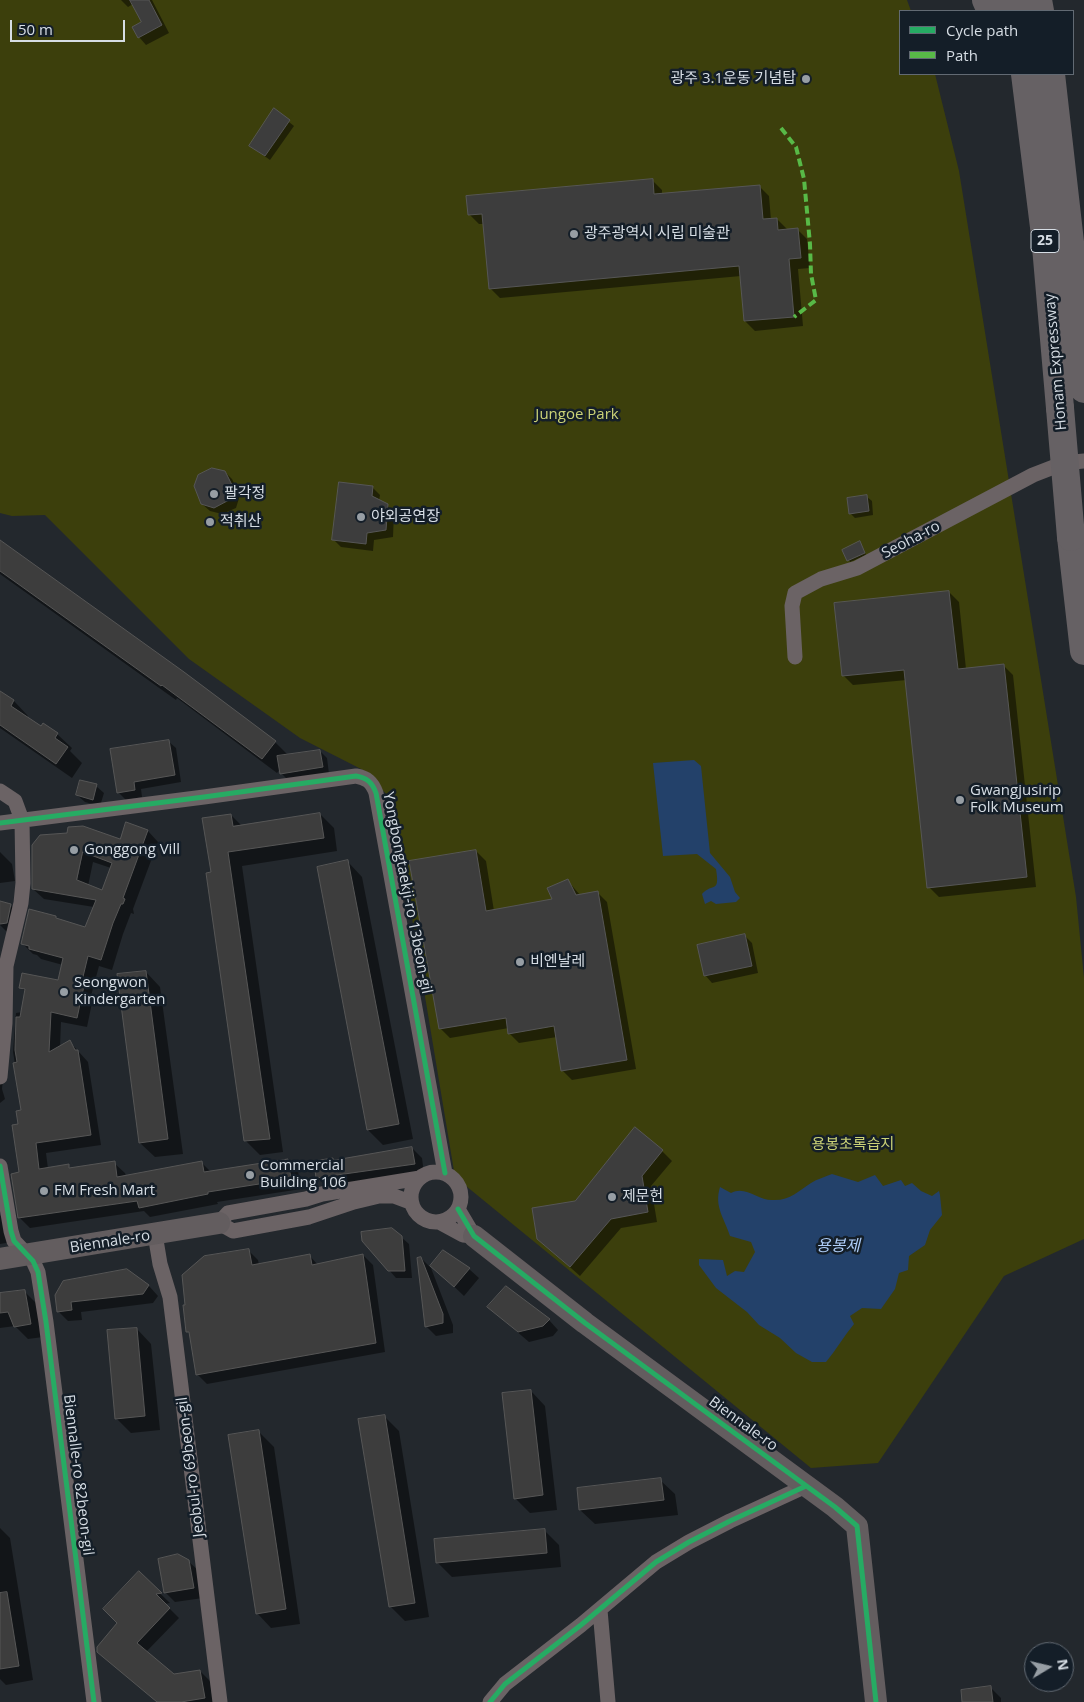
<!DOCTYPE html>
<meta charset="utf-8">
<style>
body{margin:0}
#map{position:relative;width:1084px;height:1702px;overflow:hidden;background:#23282d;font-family:"Open Sans",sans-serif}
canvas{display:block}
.legend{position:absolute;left:899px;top:10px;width:175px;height:65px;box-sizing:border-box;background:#141e28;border:1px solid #626a73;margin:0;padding:6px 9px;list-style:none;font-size:15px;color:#d6dde4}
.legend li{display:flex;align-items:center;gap:10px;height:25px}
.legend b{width:25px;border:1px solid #626a73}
.north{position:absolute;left:1024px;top:1642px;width:50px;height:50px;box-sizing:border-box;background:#141e28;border:1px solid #626a73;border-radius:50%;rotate:81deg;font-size:14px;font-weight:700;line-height:20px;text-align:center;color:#d6dde4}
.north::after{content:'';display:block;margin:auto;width:18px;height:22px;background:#979ea4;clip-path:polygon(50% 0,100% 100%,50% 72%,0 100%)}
.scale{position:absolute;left:10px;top:20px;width:115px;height:22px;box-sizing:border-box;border:2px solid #d6dde4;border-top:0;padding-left:6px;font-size:15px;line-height:18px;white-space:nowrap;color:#d6dde4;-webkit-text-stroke:4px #141e28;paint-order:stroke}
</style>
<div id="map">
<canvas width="1084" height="1702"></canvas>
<ul class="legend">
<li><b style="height:6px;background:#26ab63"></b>Cycle path</li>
<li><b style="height:6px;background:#58b947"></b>Path</li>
</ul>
<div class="north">N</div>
<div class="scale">50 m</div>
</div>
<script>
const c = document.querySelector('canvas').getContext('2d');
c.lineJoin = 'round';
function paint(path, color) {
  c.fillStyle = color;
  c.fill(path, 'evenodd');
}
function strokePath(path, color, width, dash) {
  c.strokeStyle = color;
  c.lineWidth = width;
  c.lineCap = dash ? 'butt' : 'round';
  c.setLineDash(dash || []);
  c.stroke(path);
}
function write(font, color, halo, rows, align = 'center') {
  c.font = font + ' "Open Sans","Noto Sans KR",sans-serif';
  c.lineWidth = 5;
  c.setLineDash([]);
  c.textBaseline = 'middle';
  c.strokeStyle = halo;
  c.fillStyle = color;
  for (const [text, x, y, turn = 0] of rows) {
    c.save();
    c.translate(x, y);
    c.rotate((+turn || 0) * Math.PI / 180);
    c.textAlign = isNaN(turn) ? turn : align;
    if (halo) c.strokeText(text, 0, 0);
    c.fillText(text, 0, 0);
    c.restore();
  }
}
paint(new Path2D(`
 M0 0H907L911 11H900V74H935L959 171 1076 897 1084 978V1239L1004 1276 878 1463 811 1468 455 1177 405 876 389 797 365 771 300 738 189 659 45 515 12 516 0 513Z`), '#3c3f0c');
paint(new Path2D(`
 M694 760 701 766 710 853 730 877 735 892 740 898 736 902 716 904 711 901 705 904 702 894C713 882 720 894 716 869L697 854 663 856 653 763Z
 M832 1174 858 1182 875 1175 883 1186 901 1180 905 1186 912 1183 921 1191 932 1196 939 1191 940 1195 942 1215 930 1230 925 1245 909 1256 908 1270 899 1273 895 1289 881 1309 862 1308 850 1316 854 1324C844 1336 836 1350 826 1362H812L796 1353 780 1338 759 1325 747 1312 716 1288 699 1265V1259L723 1260 727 1276 735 1271 744 1272 755 1252 751 1242 730 1236C724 1217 714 1207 720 1187L731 1193C745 1185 758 1200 772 1200 790 1201 798 1191 811 1183 817 1179 825 1177 832 1174Z`), '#23416a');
paint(new Path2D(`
 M121 0H152L169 33 146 45 139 37 143 23 133 4 128 7Z
 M274 110 294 126 270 160 256 150Z
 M652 180 662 190V195L759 186 769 196 771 220 777 219 787 229H797L807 239 810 268 798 269 803 326 755 331 745 321 741 276 500 298 490 288 484 224H479L469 214Z
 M225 472 232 479 240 495 236 508 222 514 210 511 202 504Z
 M372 487 380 495 379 501 387 505 394 513 393 537 374 540 373 551 341 547 334 540Z
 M867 497 872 501 873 515 855 518 850 513Z
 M0 542 275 742 289 756 320 751 327 758 329 774 289 781 281 773V768L277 773 177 698 176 700 0 574Z
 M861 545 866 555 850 562 843 550Z
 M949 592 959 602 966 669 1003 665 1013 675 1036 887 939 897 929 887 907 680 853 685 843 675Z
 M0 692 14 701 28 716 27 718 41 728 57 734 72 748 70 751 82 763 72 778 0 728Z
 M168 741 176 748 181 782 141 789 142 797 126 800 118 792Z
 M96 786 104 793 100 806 85 802 77 795Z
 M320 814 334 828 337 851 242 866 283 1152 260 1155 246 1141 212 873 231 815 242 826Z
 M126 824 148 831 158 842 133 909 134 914 131 913 123 934 112 970 99 966 91 996 93 998 87 1027 61 1022 60 1047 69 1041 88 1062 101 1145 46 1153 48 1169 68 1166 72 1169 114 1163 125 1173 126 1176 202 1163 211 1172 288 1160 298 1171 301 1189 217 1202 218 1204 150 1217 144 1211 30 1228 20 1218 21 1173 19 1125 23 1111 13 1052 16 1013 22 1012 26 992 20 987 59 981 63 965 41 959 37 955 33 954 22 943 56 917 59 920 85 929 94 907 44 899 33 889V845L120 841ZM93 862 111 868 103 892 88 886Z
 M476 851 486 861 494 911 553 900 568 881 580 895 597 892 607 902 636 1069 572 1080 562 1070 557 1037 519 1043 509 1033V1028L450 1038 440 1028Z
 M0 852 12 864 15 881 0 883Z
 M348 862 362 877 413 1139 383 1145 368 1130 318 868Z
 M0 903 10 905 20 915 8 933 0 925Z
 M745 936 752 943 758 973 712 983 705 975Z
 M146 972 160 987 183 1154 155 1157 140 1143Z
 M0 987 7 1035 2 1089 5 1099 0 1103Z
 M412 1148 422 1158 424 1174 327 1187 317 1177 334 1161Z
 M662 1151 672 1161 651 1186 657 1222 621 1228 580 1276 538 1239 575 1203Z
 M0 1215 5 1220 12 1242 0 1244Z
 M401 1237 409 1244 412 1278H396L389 1270Z
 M248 1250 258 1260 259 1265 309 1255 318 1265 363 1255 373 1265 385 1352 207 1384 197 1374 191 1335 188 1332 186 1306Z
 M421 1258 431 1268 453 1325V1333L436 1336 426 1326Z
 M469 1269 479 1278 464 1296 442 1275Z
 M127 1270 149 1286 158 1296 153 1303 81 1312 82 1320 68 1321 58 1311 56 1296Z
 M24 1291 37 1304 43 1337 28 1339 15 1326 0 1328V1294Z
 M488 1307 549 1320 558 1330 553 1336 529 1342Z
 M137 1329 151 1344 160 1430 131 1433 116 1418Z
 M531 1391 545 1406 557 1510 530 1513 515 1498Z
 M384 1416 399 1431 429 1617 405 1621 390 1606Z
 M259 1432 274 1447 300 1624 271 1628 257 1613Z
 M660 1480 675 1494 678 1515 595 1524 580 1510Z
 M0 1528 10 1538 33 1680 6 1685 0 1679Z
 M544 1530 559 1545 561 1567 452 1577 437 1562Z
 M188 1561 199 1571 203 1598 175 1602 165 1592Z
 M139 1573 170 1603 165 1604 179 1618 146 1652 173 1675 200 1671 210 1681 213 1702H157L98 1651 118 1623Z
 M991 1688 1001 1698V1702H963Z`), '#0007');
const building = new Path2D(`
 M130 0H149L162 25 138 38 132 27 141 22Z
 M274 108 290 120 265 156 249 146Z
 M653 179 654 194 760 185 763 219 777 218 778 230 798 228 801 258 789 259 794 317 744 321 739 266 489 289 482 214 468 215 466 196Z
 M212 468 225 471 233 487 229 500 214 508 201 504 194 486 198 475Z
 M339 482 373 486 372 496 388 504 386 530 367 533 366 544 332 540Z
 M867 495 869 511 849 514 847 498Z
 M0 540 184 672 276 741 262 759 162 685 161 686 0 571Z
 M860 541 865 553 847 561 842 550Z
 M949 591 958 669 1004 664 1027 877 927 888 904 670 842 676 834 603Z
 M0 691 14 700 11 706 41 726 43 723 58 733 55 738 68 747 56 764 0 725Z
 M169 740 175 775 134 782 135 790 117 793 110 749Z
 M320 750 323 767 280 774 277 756Z
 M80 780 97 784 93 800 76 795Z
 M320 813 324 838 228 852 270 1139 244 1141 206 873 211 872 202 818 231 814 233 826Z
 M126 822 148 830 123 898 125 899 123 904H121L113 923 101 960 88 956 81 985 84 986 77 1018 51 1012 49 1052 70 1040 75 1050H78L91 1135 36 1143 39 1169 69 1164V1168L115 1161 117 1177 202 1161 204 1172 288 1159 291 1179 208 1192V1194L139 1208 137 1201 18 1218 11 1174 19 1172 12 1125 18 1124 16 1111 21 1110 13 1063 17 1062 15 1050 16 1017H20L25 989 19 988 22 973 58 980 63 958 29 949V946L21 944 29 909 56 916V918L85 927 96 900 32 889V845L40 835 67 833 68 827 83 826 120 839ZM83 852 112 863 102 890 77 880Z
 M476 850 486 911 552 899 547 888 568 879 576 895 598 891 627 1060 561 1071 554 1026 508 1034 506 1018 439 1029 409 861Z
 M348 860 399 1124 367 1130 317 867Z
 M0 901 11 904 7 923 0 924Z
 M745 934 752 966 704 976 697 945Z
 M146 971 168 1139 139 1143 117 974Z
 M635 1127 663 1150 642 1176 648 1212 611 1219 570 1267 537 1239 532 1208 575 1201Z
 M412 1147 415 1164 316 1178 314 1161 333 1158V1160Z
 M392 1228 402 1236 405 1271H388L362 1241 361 1232Z
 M249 1249 252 1265 310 1254 312 1265 363 1254 376 1343 196 1375 189 1332H186L183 1305H185L182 1275 204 1256Z
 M443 1250 470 1268 454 1287 430 1266Z
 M421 1257 443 1314V1323L425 1327 417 1258Z
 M127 1269 149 1285 143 1294 71 1302 72 1310 57 1312 55 1295 63 1281Z
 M506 1286 550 1319 543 1326 518 1332 487 1307Z
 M25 1290 31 1324 14 1327 8 1312 0 1313V1293Z
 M137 1328 145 1416 115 1419 107 1330Z
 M531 1390 543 1495 514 1499 502 1393Z
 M385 1415 415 1603 389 1607 358 1419Z
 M259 1430 286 1609 256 1614 228 1435Z
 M661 1478 664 1500 579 1510 577 1488Z
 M545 1529 547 1553 436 1563 434 1539Z
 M178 1554 189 1560 194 1588 164 1593 158 1559Z
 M139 1571 162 1593 156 1594 170 1608 137 1643 174 1674 200 1670 205 1698 181 1702H157L97 1652V1647L117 1623 103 1609Z
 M7 1592 19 1666 0 1669V1593Z
 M991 1686 993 1702H962L961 1690Z`);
paint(building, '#3d3d3d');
strokePath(building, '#565656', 1);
strokePath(new Path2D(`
 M795 657 792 606 795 593 821 579 857 568 1033 475 1064 463 1084 461
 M0 791 15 801 22 820 23 883 21 903 6 966 5 1023 0 1077
 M0 823 204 797 356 776C367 778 372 782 376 793L445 1173
 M0 1166 11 1231 14 1241 33 1261 38 1272 46 1322 94 1702
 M411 1197a25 25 0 1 1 50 0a25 25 0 1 1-50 0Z
 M410 1202 394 1196H379L354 1202 309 1217 233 1231 219 1223 228 1213 306 1199 322 1194 420 1178
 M458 1209 474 1236
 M439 1222 463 1235 474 1236
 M155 1234 160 1264 170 1297 220 1702
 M600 1610 608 1702
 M490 1702 505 1684 581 1625 656 1562 689 1542 730 1521 806 1486`), '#6b6365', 15);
strokePath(new Path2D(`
 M474 1236 585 1323 835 1507 857 1526 876 1702
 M0 1259 219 1223`), '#635d5f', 22);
strokePath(new Path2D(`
 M986 0 991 11
 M1012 0 1015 11
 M1038 0 1040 11
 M1025 74 1045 235 1060 408
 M1051 74 1070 242 1084 389
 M1071 537 1084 651`), '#666164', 28);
strokePath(new Path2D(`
 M1060 408 1071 537`), '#666164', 28);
strokePath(new Path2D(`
 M781 128 796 147 804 179 810 244 811 274 816 300 794 317`), '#58b947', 4, [8, 4]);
strokePath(new Path2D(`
 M0 823 204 797 356 776C367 778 372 782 376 793L445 1173
 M0 1166 11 1231 14 1241 33 1261 38 1272 46 1322 94 1702
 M458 1209 474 1236 585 1323 835 1507 857 1526 876 1702
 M490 1702 505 1684 581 1625 656 1562 689 1542 730 1521 806 1486`), '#26ab63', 5);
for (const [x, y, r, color] of [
 [806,79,5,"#979ea4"],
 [574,234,5,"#979ea4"],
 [214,494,5,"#979ea4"],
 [361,517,5,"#979ea4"],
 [210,522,5,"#979ea4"],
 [960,800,5,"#979ea4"],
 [74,850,5,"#979ea4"],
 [520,962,5,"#979ea4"],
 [64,992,5,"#979ea4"],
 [250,1175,5,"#979ea4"],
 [44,1191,5,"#979ea4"],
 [612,1197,5,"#979ea4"]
]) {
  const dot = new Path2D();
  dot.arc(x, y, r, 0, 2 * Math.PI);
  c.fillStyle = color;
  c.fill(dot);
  strokePath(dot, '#141e28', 2);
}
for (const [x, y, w] of [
 [1045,241,28]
]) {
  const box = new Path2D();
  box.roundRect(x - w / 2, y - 11.5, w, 23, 4);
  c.fillStyle = '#141e28';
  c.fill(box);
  strokePath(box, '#d6dde4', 1);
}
write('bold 14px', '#d6dde4', null, [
 ["25",1045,241]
]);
write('15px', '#d6dde4', '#141e28', [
 ["광주 3.1운동 기념탑",796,79,"right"],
 ["광주광역시 시립 미술관",584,234],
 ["팔각정",224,494],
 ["야외공연장",371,517],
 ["적취산",220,522],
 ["Gwangjusirip",970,791],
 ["Folk Museum",970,808],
 ["Gonggong Vill",84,850],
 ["비엔날레",530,962],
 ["Seongwon",74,983],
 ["Kindergarten",74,1000],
 ["Commercial",260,1166],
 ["Building 106",260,1183],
 ["FM Fresh Mart",54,1191],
 ["제문헌",622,1197]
], 'left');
write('15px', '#d6dde4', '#141e28', [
 ["Honam Expressway",1056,362,-95],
 ["Seoha-ro",911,540,-28],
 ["Yongbongtaekji-ro 13beon-gil",407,893,79],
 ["Biennale-ro",110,1242,-9],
 ["Biennale-ro",743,1424,36],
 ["Jeobul-ro 69beon-gil",191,1467,-97],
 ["Biennalle-ro 82beon-gil",78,1475,83]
]);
write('15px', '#ccd377', '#141e28', [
 ["Jungoe Park",577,415],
 ["용봉초록습지",853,1145]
]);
write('italic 16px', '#afcef9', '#141e28', [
 ["용봉제",838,1246]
]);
</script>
